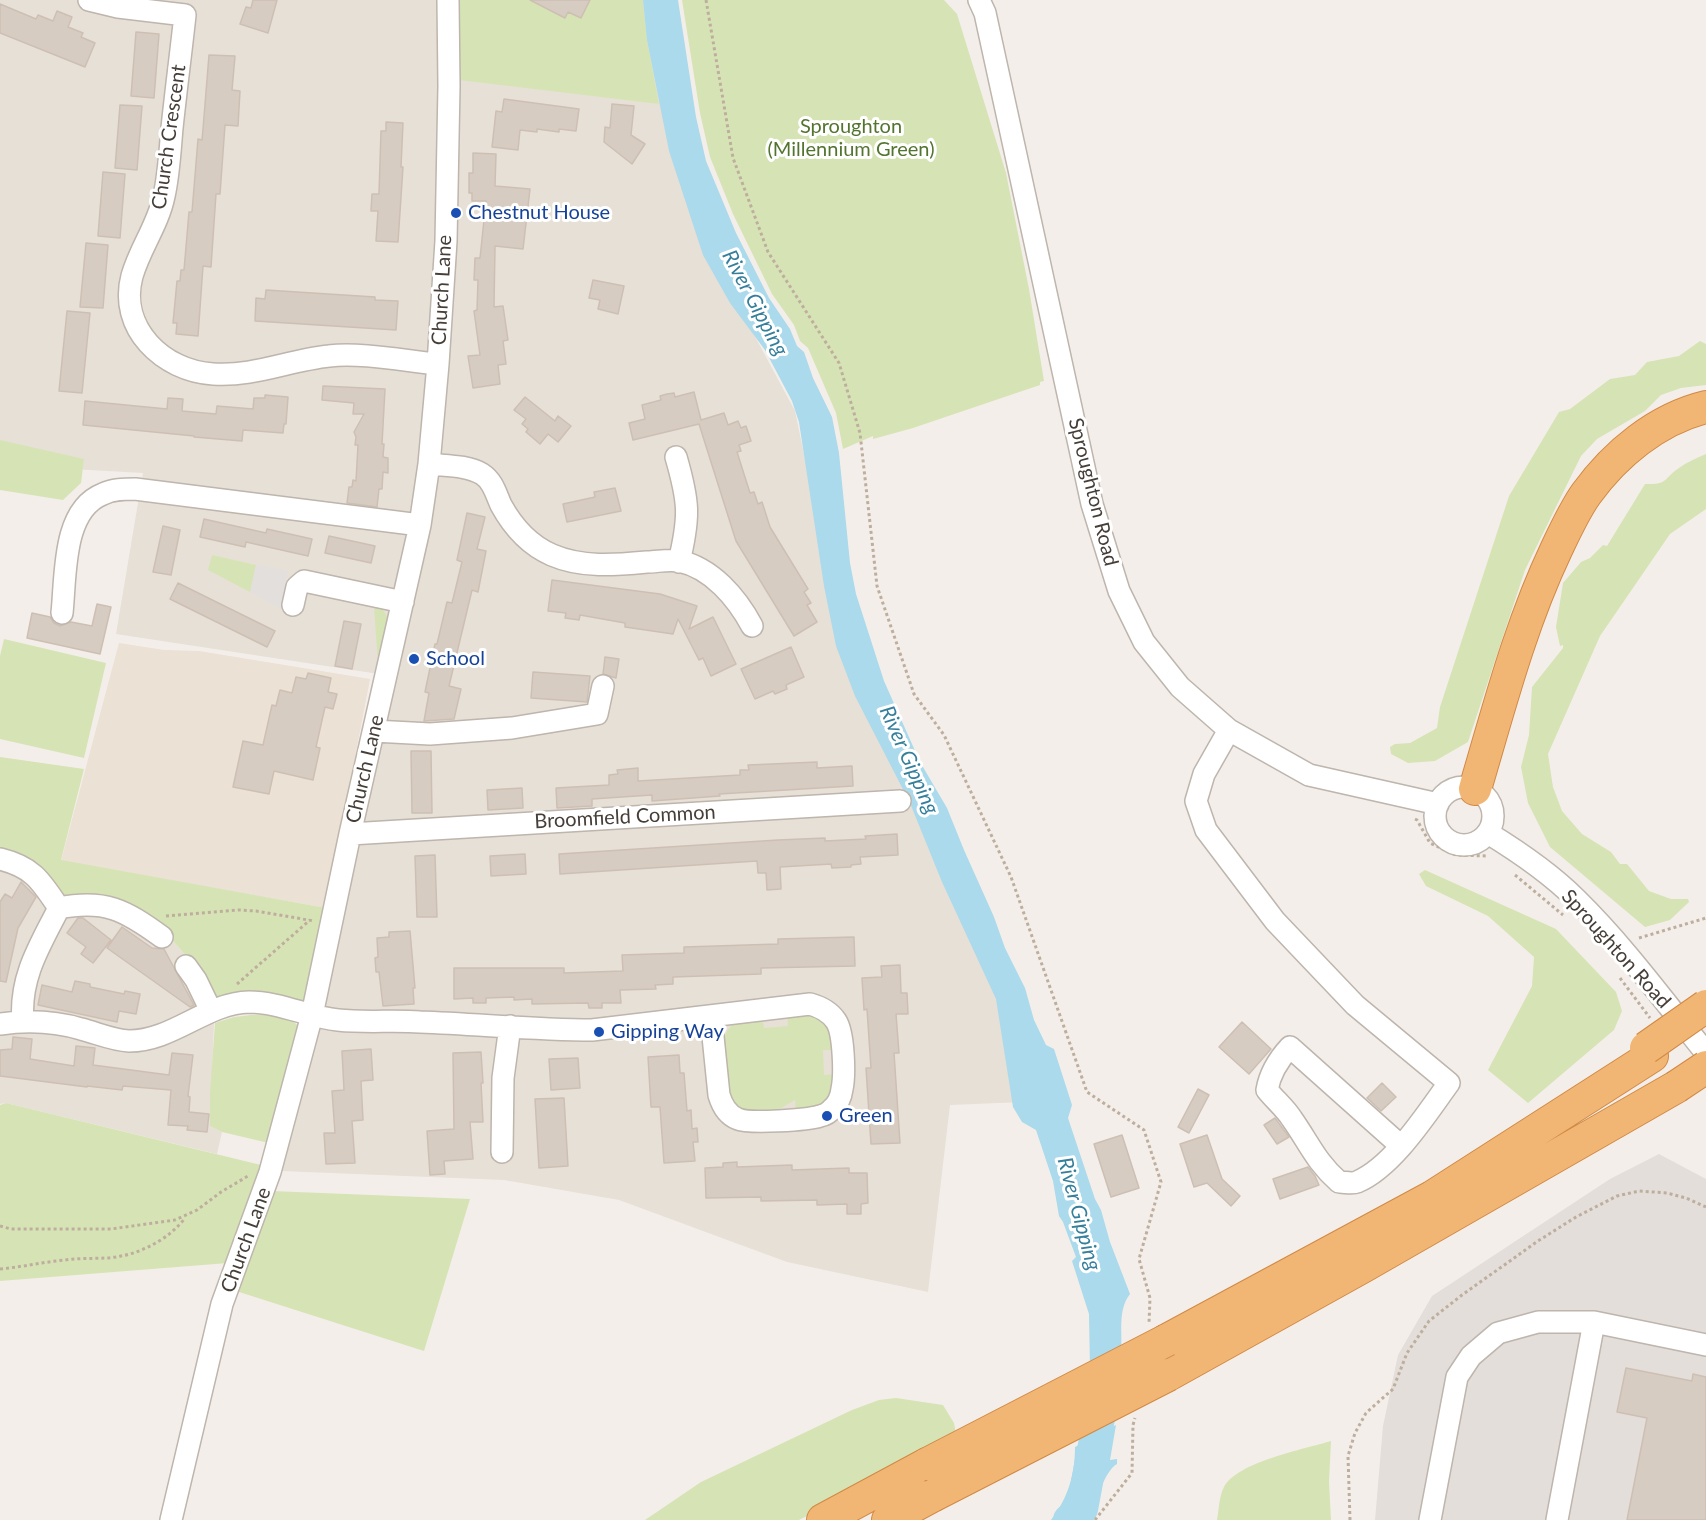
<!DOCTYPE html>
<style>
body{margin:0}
canvas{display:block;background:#f3eee9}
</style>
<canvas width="1706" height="1520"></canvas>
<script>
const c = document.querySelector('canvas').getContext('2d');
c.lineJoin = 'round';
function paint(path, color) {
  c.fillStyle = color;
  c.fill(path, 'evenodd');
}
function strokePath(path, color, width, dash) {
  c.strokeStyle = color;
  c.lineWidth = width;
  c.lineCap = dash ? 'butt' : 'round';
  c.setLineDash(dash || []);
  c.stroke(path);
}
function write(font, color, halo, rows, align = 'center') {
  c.font = font + ' Lato,sans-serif';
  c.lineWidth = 6;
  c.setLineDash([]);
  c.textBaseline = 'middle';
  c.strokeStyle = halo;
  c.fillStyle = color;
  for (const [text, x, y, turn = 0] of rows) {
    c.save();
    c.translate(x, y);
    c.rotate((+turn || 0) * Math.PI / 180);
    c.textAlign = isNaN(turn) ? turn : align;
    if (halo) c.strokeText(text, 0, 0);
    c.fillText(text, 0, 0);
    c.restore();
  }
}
paint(new Path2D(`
 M0 0H655L693 221 795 411 846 657 1012 1030 1023 1102 950 1105 928 1292 787 1262 619 1200 504 1180 281 1171 320 1005 392 676 116 634 143 473 71 469 0 453Z
 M0 852 77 899 168 935 200 972 215 998 210 1126 222 1132 217 1154 6 1103 0 1104Z`), '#e7e0d7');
paint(new Path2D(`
 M1659 1154 1706 1179V1520H1375L1383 1426 1398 1355 1432 1296 1610 1179Z`), '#e3deda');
paint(new Path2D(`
 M119 643 164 650 199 651 370 679 326 908 61 861Z`), '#ebe1d4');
paint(new Path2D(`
 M455 0H643L647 40 659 104 459 80Z
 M682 0H944L957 14 1006 173 1029 289 1044 381 1040 382V385L913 428 873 439V436L843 449 836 413 808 348 800 341 794 325 772 294 733 214 710 157 700 113Z
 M1700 341 1706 344V385L1681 388 1661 395 1645 411 1597 439 1581 456 1525 570 1468 742 1435 761 1408 763 1391 754 1390 747 1395 744 1410 743 1437 728 1440 707 1509 496 1559 412 1570 409 1610 379 1635 375 1647 362 1679 356Z
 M0 440 84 459 81 483 63 500 0 490Z
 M1706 454V509L1670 534 1600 636 1548 754 1553 787 1562 811 1582 834 1611 852 1620 864H1627L1649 891 1671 899H1688L1689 902 1670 920 1645 927 1550 847 1528 803 1521 767 1529 735 1532 687 1563 648V645L1560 646 1556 627 1563 583 1581 562 1590 558 1603 545 1607 546 1645 484C1668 485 1663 479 1679 468 1687 462 1697 458 1706 454Z
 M212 555 256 565 250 592 208 570Z
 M374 607 382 608 388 618 378 663Z
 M4 639 106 663 84 758 0 739V656Z
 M0 757 84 769 61 860 326 908 305 1001 302 1002 219 1001 215 998 200 972 168 935 77 899 66 896 0 852Z
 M1425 870 1556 929 1616 992 1622 1011 1614 1030 1528 1103 1488 1070 1532 986 1534 957 1488 916 1426 886 1419 874Z
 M805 1012 827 1021 836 1050H823L824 1075 836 1074 827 1104 796 1113 795 1100C766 1117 763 1118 731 1108 727 1085 711 1038 735 1023 742 1018 754 1018 762 1016L764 1028 788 1026 787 1013Z
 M251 1015C266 1015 289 1014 299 1027L273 1144 222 1132 210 1126V1093L215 1023 234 1017Z
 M6 1103 261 1165 228 1263 0 1281V1105Z
 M272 1191 470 1199 424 1351 236 1291Z
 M896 1398 943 1405 954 1423 957 1439 799 1520H645L701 1482 852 1410 879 1400Z
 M1331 1441 1329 1482 1331 1520H1217C1219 1510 1219 1496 1224 1487 1237 1462 1305 1449 1331 1441Z`), '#d6e4b5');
paint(new Path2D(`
 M256 565 288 571 281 609 250 592Z`), '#e2dfdd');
paint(new Path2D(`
 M643 0H678L696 117 706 161 736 233 769 298 790 329 797 346 804 352 813 378 832 417 839 453 850 563 856 594 884 681 920 762 947 808 964 850 994 917 1005 948 1025 988 1034 1020 1046 1045 1054 1049 1072 1105 1068 1118 1095 1199 1101 1210 1110 1242 1130 1294C1117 1311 1123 1333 1121 1353L1090 1369 1089 1314 1072 1261 1076 1257 1063 1222 1059 1216 1053 1181 1036 1130 1022 1122 1013 1107 996 999 942 882 910 803 855 696 836 646 824 586 799 422 792 401 765 350 730 303 703 255 669 151 647 40Z
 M1116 1425 1110 1460 1117 1459V1464C1104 1471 1096 1504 1088 1518L1051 1520C1068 1498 1075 1475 1075 1447Z`), '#aadaeb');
strokePath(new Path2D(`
 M1069 1520 1082 1509 1105 1386`), '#aadaeb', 32);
const building = new Path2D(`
 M253 0H277L268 33 240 24 246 7 251 8Z
 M530 0H590L581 18 568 12 565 18Z
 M0 4 36 19 38 15 53 21 57 11 72 17 68 27 83 33 81 37 95 43 85 67 0 33Z
 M136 32 159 34 154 98 131 96Z
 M209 55 235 56 232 90 240 91 238 126 225 125 220 194H216L211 267 203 266 198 336 176 334 177 323H173L177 281H180L181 270H184L189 212H192L198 139 202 140 203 129Z
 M504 99 579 109 576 131 559 129V132L537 129V132L520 130 518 150 492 147 496 111 502 112Z
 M612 104 634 106 631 135 645 144 632 164 604 142 605 127 610 128Z
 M120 105 142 106 137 170 115 168Z
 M386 122 403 123 401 167H403L398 242 376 241 378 211H371L372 194H379L381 131H386Z
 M473 153 496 154 495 186 530 189 523 249 495 246 494 307 503 306 508 340 503 341 506 364 498 365 500 384 473 388 468 356 480 355 474 311 477 310 478 280H474L475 258H480L486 201H472V193H469V173H473Z
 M103 172 125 174 120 238 98 236Z
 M86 243 108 245 103 308 80 307Z
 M593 280 624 286 618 314 598 309 600 300 589 298Z
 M266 290 375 297V300L398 301 396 330 255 321 256 298 265 299Z
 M67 311 90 313 82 393 59 391Z
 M323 386 385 389 382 444H384L383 457 388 458V473L383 472 382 489H379L377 507 347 503 349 487H352L353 480 356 481 358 445H355L356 437 354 432 364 414H353L354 403 322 400Z
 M694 392 701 420 724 413 728 425 738 421 741 428 746 426 751 441 739 445 741 451 737 452 750 493 754 492 758 504 762 502 770 527 808 589 804 592 811 603 807 605 817 622 794 636 736 541 699 424 633 440 629 423 645 419 642 405 661 400 660 396 667 394 674 393 675 397Z
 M265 395 288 397 286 424H284L283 433 243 430 242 441 194 437V436L83 425 85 401 167 409 168 398 183 399 182 411 216 414 217 406 253 409 254 398H265Z
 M525 397 555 421 558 416 571 426 558 442 548 434 540 444 526 432 528 429 522 424 526 419 514 410Z
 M615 488 621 511 567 522 563 504 595 497 594 492Z
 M467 513 485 517 477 549 486 551 478 592 472 590 449 686 461 689 454 719 424 721 429 693 425 692 435 644H437L447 602 452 603 462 562 457 560Z
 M204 519 266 533 267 529 312 539 308 556 246 542 245 547 200 537Z
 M163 526 180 530 171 575 153 572Z
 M329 536 375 546 371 563 325 553Z
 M552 580 660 594 697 606 689 629 713 617 736 664 711 676 703 658 699 660 678 619 673 634 625 627V623L580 615 579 620 565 618 566 613 548 611Z
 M178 583 275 631 267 647 170 599Z
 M97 604 111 607 100 654 27 638 32 613 50 617 54 623 60 626 71 622 92 626Z
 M344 621 361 624 352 669 335 666Z
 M791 647 804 677 786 685 787 689 775 694 773 691 755 699 741 669Z
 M605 657 619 659 616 678 603 674Z
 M533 672 590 676 587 702 531 698Z
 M308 673 331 678 328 692 337 694 333 709 325 707 316 747 320 748 313 780 274 771 269 794 233 787 243 741 263 745 272 705 276 706 280 690 292 693 296 677 306 679Z
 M411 751H431L432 813H412Z
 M817 762V768L852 766 853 786 719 794 720 796 652 801V795L592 799V806L557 808 556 788 609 785V775L618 774 617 770 638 768V781L740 775V770H749L748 765Z
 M522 788 523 808 488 810 487 790Z
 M897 834 898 855 860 857 861 864 851 865V867L832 868 831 864 780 867 781 889 767 890 766 873H758L757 861 560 874 559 854 778 840 825 838V841L866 839 865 836Z
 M525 854 526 874 491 876 490 856Z
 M435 855 437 917H417L415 856Z
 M21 882 36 897 18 928 6 982 0 981V902L5 894 12 898Z
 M78 918H83L111 940 93 963 81 954 86 947 67 933Z
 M122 927 152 948 164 949 194 1005 190 1007 107 948Z
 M410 931 415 988H413L414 1004 383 1006 379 972H376L375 958 378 957 377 938 389 937V932Z
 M854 937 855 966 761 968V974L673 977V984L655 985 656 989 620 990 621 1003H602V1008H589L588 1003 532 1004V999L514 1000V997L486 998V1003H473V998L454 999V968H564V973L623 971 622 955 684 953V947L778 944V939Z
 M900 965 901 993H907L908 1014H896L899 1053H894L900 1143 871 1144 866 1068H871L867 1009 864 1010 862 978 882 977 881 966Z
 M75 981 90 984V987L124 994 125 991 140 994 136 1014 119 1011 117 1022 38 1005 42 985 72 992Z
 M1242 1022 1271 1049 1249 1074 1219 1047Z
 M13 1037 32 1039 30 1059 74 1066 76 1046 95 1048 93 1065 169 1075 172 1053 193 1055 188 1096 190 1097 189 1112 209 1114 207 1132 187 1130 188 1126 168 1125 171 1090 123 1086 122 1090 87 1086V1087L0 1076V1050L12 1049Z
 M371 1049 373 1080 361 1081 363 1120 352 1121 355 1163 326 1164 324 1133H335L332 1091 344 1090 342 1051Z
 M481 1052 483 1083H481L483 1122H470L473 1159 444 1161 445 1174 430 1175 427 1131 454 1129 453 1053Z
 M679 1055 680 1073H684L687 1111 691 1110 692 1129 697 1128 698 1142H693L695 1161 664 1163 660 1107H651L648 1057Z
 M578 1058 580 1088 551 1090 549 1059Z
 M1382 1083 1396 1097 1381 1111 1367 1098Z
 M1198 1089 1209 1095 1189 1133 1178 1127Z
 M564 1098 568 1166 539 1168 535 1099Z
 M1275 1118 1289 1137 1277 1144 1264 1125Z
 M1122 1135 1139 1188 1111 1197 1094 1144Z
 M1207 1135 1222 1179 1240 1196 1231 1206 1207 1183 1194 1187 1180 1144Z
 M737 1162V1167L792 1165V1170L849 1168V1173H867L868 1203 861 1204V1214H847V1204L817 1205V1200L761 1201V1197L706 1198 705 1168 723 1167V1163Z
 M1308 1167 1315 1176 1319 1185 1280 1199 1273 1179Z
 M1626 1368 1692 1381 1693 1374 1706 1377V1520H1627L1647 1418 1617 1412Z`);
paint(building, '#d7ccc2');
strokePath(building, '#cebfb3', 1.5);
const minor = new Path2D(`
 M89 0 118 7 185 15C181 52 176 90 172 128 170 150 169 174 164 196 158 225 140 248 132 276 118 328 163 371 213 374 253 377 290 360 329 356 360 352 406 361 438 364
 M979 0 985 13 1092 504 1119 591 1144 642 1180 687 1229 730 1309 775 1438 804
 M676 457C689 502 690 516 679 562
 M429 464C445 466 467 465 482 474 493 481 496 494 501 505 513 527 529 545 552 555 582 568 615 565 647 562 657 562 668 559 679 561 712 568 737 598 752 626
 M293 605 297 587 304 581 403 602
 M62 613C66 576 62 510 103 494 113 489 124 489 135 489L420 525
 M1229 730 1204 774 1196 801 1206 830 1275 921 1355 1005 1449 1083C1427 1113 1393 1167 1357 1182 1352 1184 1345 1182 1339 1182 1316 1162 1309 1143 1292 1119 1285 1108 1275 1100 1267 1090 1270 1073 1278 1060 1290 1047L1401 1146
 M374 731 430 734 512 728 597 714 603 686
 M1435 816a29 29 0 1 1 58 0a29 29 0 1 1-58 0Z
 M1488 833C1519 852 1550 873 1576 899 1624 946 1664 1001 1706 1053
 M350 834 900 801
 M0 859C33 867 41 881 59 908
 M186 966 196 980 211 1011
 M23 1021C19 978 40 945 59 908 105 899 125 910 162 937
 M0 1024C28 1020 54 1021 81 1029 97 1033 112 1040 129 1041 173 1041 206 1003 249 1002 280 1002 308 1017 338 1020 365 1023 393 1020 420 1022 478 1024 535 1030 592 1030L810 1004C821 1007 830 1012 836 1021 844 1033 845 1075 842 1089 841 1097 838 1104 832 1109 829 1113 825 1115 820 1116 808 1120 749 1124 738 1119 727 1115 722 1105 719 1095L711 1017
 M502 1152 503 1078 510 1026
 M171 1520 222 1304 270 1172 312 1015 350 834 420 525 429 464 438 364 446 241 449 86 448 0
 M1430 1520 1457 1377 1471 1356 1498 1333 1538 1322H1594L1706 1345
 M1557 1520 1594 1322`);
const highway = new Path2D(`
 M1475 789C1499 708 1520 626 1556 550 1565 531 1574 511 1586 494 1615 454 1657 419 1706 407
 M1167 1340 1432 1197 1652 1056
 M1168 1375 1364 1266 1676 1087
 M823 1520 927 1464
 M888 1520 932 1496`);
strokePath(minor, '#beb5ac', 24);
strokePath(highway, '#d18945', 34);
strokePath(new Path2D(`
 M706 0 733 158 768 252 839 363 860 433 877 586 914 694 944 735 1011 877 1087 1092 1144 1130 1161 1182 1139 1259 1150 1298 1149 1323
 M1415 819 1417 820 1430 843 1456 855 1488 856
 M1515 875 1563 915
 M166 916 239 910 256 911 314 921
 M1639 938 1706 918
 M1620 978 1650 1018
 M237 984 310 920
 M0 1226 11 1229H111L175 1220 197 1210 221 1192 248 1176
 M0 1269C22 1267 43 1262 65 1260 84 1257 103 1260 121 1256 144 1252 171 1237 185 1218
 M1095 1520 1132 1473 1133 1425 1135 1418
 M1350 1520 1348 1456 1355 1433 1366 1413 1393 1389 1407 1353 1429 1321 1462 1295 1538 1241 1576 1217 1617 1196 1639 1191 1667 1193 1686 1198 1706 1207`), '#beae9e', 3, [3, 3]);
strokePath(minor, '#fff', 21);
strokePath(highway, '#f2b674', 32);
const highwayBridge = new Path2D(`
 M1646 1048 1706 1006
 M1676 1087 1706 1067
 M927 1464 1167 1340
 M932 1496 1168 1375`);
strokePath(highwayBridge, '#d18945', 34, []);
strokePath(highwayBridge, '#f2b674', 32);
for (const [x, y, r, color] of [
 [456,213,6,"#1a4fb4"],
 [414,659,6,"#1a4fb4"],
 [599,1032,6,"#1a4fb4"],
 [827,1116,6,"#1a4fb4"]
]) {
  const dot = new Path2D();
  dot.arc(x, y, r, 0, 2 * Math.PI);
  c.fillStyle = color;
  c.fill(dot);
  strokePath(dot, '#fff', 2);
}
write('20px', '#53742f', '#fff', [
 ["Sproughton",851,127],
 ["(Millennium Green)",851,150]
]);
write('20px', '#463e38', '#fff', [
 ["Church Crescent",169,137,-82],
 ["Church Lane",442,290,-87],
 ["Sproughton Road",1093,492,76],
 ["Church Lane",365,769,-77],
 ["Broomfield Common",625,817,-3],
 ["Sproughton Road",1616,949,48],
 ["Church Lane",246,1240,-70]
]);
write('20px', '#164399', '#fff', [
 ["Chestnut House",468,213],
 ["School",426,659],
 ["Gipping Way",611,1032],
 ["Green",839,1116]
], 'left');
write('italic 21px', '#357f9b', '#fff', [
 ["River Gipping",755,303,62],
 ["River Gipping",909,760,66],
 ["River Gipping",1079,1214,75]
]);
</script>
